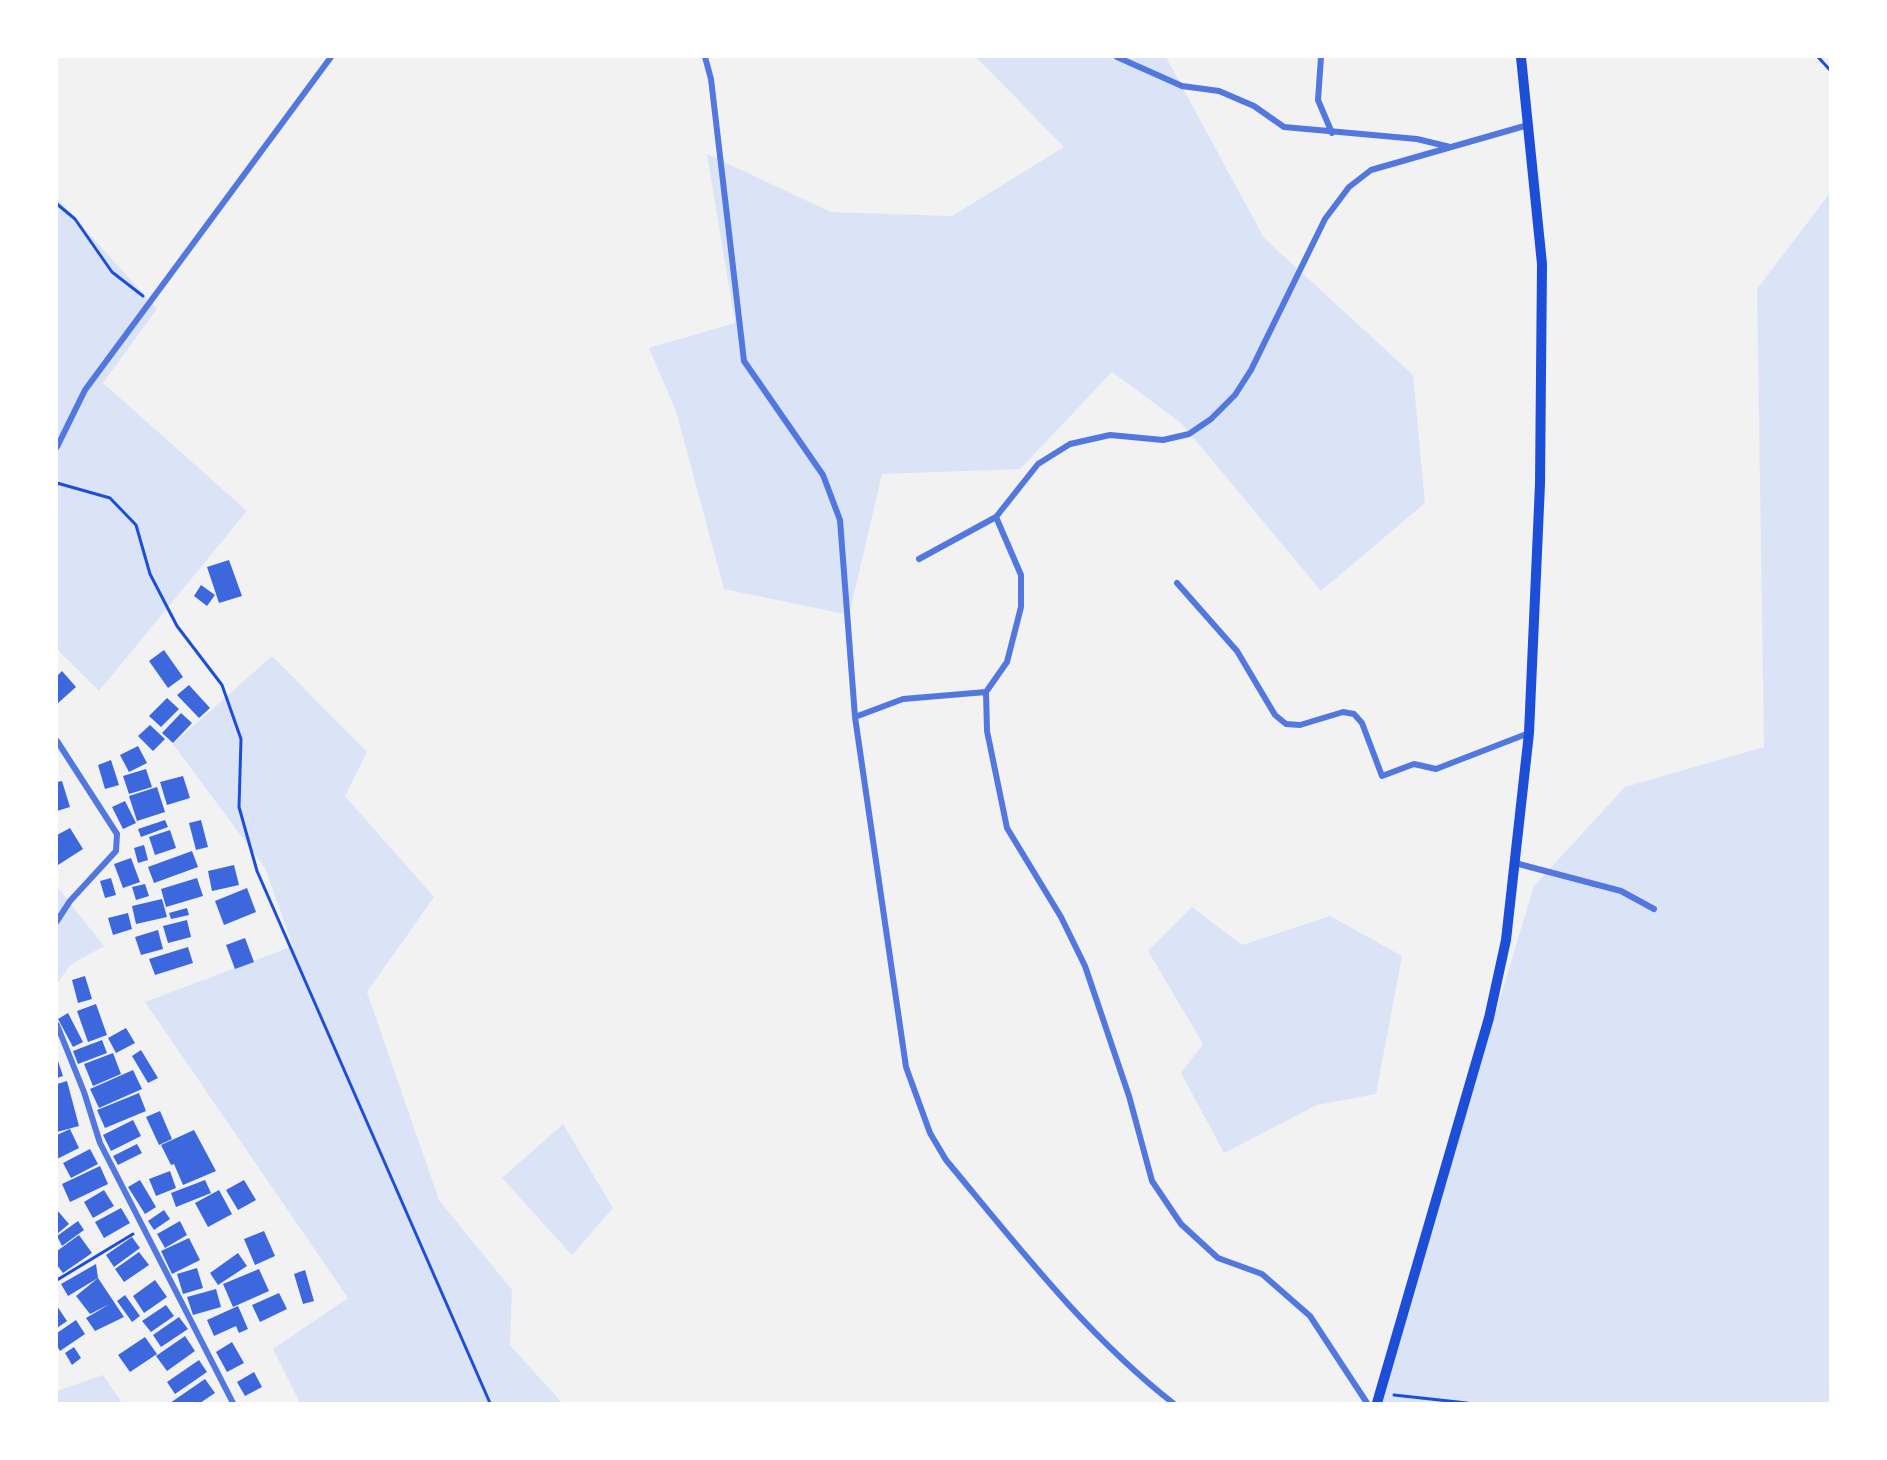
<!DOCTYPE html>
<style>
body{margin:0}
#map{position:relative;width:1887px;height:1460px;overflow:hidden;background:#f2f2f2;font-family:Commissioner,sans-serif}
canvas{display:block}
.frame{position:absolute;inset:0;border:58px solid #fff;pointer-events:none}
</style>
<div id="map">
<canvas width="1887" height="1460"></canvas>
<div class="frame"></div>
</div>
<script>
const c = document.querySelector('canvas').getContext('2d');
c.lineJoin = 'round';
function paint(path, color) {
  c.fillStyle = color;
  c.fill(path, 'evenodd');
}
function strokePath(path, color, width, dash) {
  c.strokeStyle = color;
  c.lineWidth = width;
  c.lineCap = dash ? 'butt' : 'round';
  c.setLineDash(dash || []);
  c.stroke(path);
}
paint(new Path2D(`
 M976 57H1166L1264 238 1413 375 1425 503 1321 591 1181 423 1112 372 1020 469 882 474 849 615 724 589 676 411 649 348 735 323 707 154 831 212 952 216 1064 147Z
 M1830 193V1403H1377L1534 886 1625 787 1764 747 1757 289Z
 M57 198 157 309 103 383 247 511 99 691 57 649Z
 M272 656 367 752 345 796 434 897 367 992 439 1200 512 1290 510 1345 562 1403H300L273 1349 348 1298 145 1002 293 946 265 868 173 744Z
 M57 887 104 946 70 965 57 984Z
 M1192 907 1242 945 1330 916 1402 956 1376 1094 1317 1105 1224 1153 1181 1073 1203 1044 1148 951Z
 M563 1124 613 1208 572 1255 502 1178Z
 M103 1375 122 1403H57V1391Z`), '#dbe4f7');
paint(new Path2D(`
 M229 560 242 596 219 603 207 567Z
 M201 585 215 595 207 606 194 596Z
 M164 650 183 677 168 688 149 661Z
 M62 671 76 687 57 704V676Z
 M189 685 210 708 199 718 177 695Z
 M167 698 179 709 161 727 149 716Z
 M181 713 192 723 173 743 162 733Z
 M150 725 165 739 153 751 138 736Z
 M138 746 147 763 129 772 120 755Z
 M111 760 119 785 105 789 98 765Z
 M146 769 152 787 129 794 123 776Z
 M183 776 190 798 167 805 160 782Z
 M62 781 70 807 57 811V782Z
 M157 787 165 812 137 821 129 796Z
 M125 801 136 823 123 829 112 807Z
 M165 820 168 827 141 837 138 829Z
 M201 820 208 847 196 850 189 823Z
 M70 828 83 849 58 865 57 835Z
 M170 830 176 848 155 855 149 837Z
 M144 845 148 860 138 863 134 848Z
 M192 851 198 867 154 883 148 867Z
 M131 858 140 882 123 888 114 864Z
 M234 865 239 885 212 891 208 871Z
 M111 878 116 895 105 898 100 881Z
 M197 878 203 896 166 907 161 889Z
 M145 884 149 896 136 900 132 887Z
 M247 888 256 912 224 925 215 901Z
 M162 899 167 917 136 924 132 906Z
 M187 908 189 915 171 919 169 913Z
 M128 913 132 929 113 935 108 918Z
 M187 920 191 937 168 943 163 926Z
 M158 930 163 949 141 955 135 937Z
 M245 938 254 962 235 969 226 945Z
 M188 947 193 963 155 975 149 959Z
 M85 976 92 999 78 1003 72 980Z
 M96 1004 107 1035 88 1042 77 1011Z
 M68 1013 83 1042 73 1047 58 1019Z
 M126 1028 135 1043 116 1053 108 1038Z
 M102 1040 107 1053 78 1064 73 1051Z
 M141 1050 158 1078 148 1083 132 1056Z
 M113 1053 121 1074 93 1086 84 1064Z
 M57 1058 63 1076 57 1078Z
 M133 1070 142 1089 99 1108 90 1089Z
 M67 1081 79 1126 57 1132V1084Z
 M139 1093 146 1111 105 1128 97 1110Z
 M160 1111 172 1139 159 1145 146 1117Z
 M133 1120 141 1136 111 1151 103 1135Z
 M70 1129 79 1148 57 1159V1135Z
 M194 1130 216 1171 183 1185 174 1164 171 1165 161 1145Z
 M137 1144 142 1153 118 1165 113 1156Z
 M90 1149 98 1164 71 1178 63 1163Z
 M100 1166 108 1184 70 1202 62 1184Z
 M170 1171 176 1188 156 1196 149 1179Z
 M140 1180 156 1207 145 1214 128 1187Z
 M205 1180 211 1193 176 1207 171 1193Z
 M244 1180 256 1200 238 1210 226 1190Z
 M104 1190 114 1206 93 1218 84 1202Z
 M219 1190 232 1214 208 1227 195 1203Z
 M121 1208 130 1223 104 1238 95 1222Z
 M57 1210 69 1224 57 1234Z
 M164 1210 170 1219 154 1230 148 1221Z
 M78 1221 84 1230 62 1246 57 1236Z
 M180 1221 187 1235 165 1248 157 1234Z
 M264 1231 275 1256 255 1265 244 1239Z
 M79 1235 92 1253 63 1273 57 1265V1251Z
 M132 1237 140 1248 114 1267 106 1255Z
 M189 1238 200 1260 172 1274 161 1251Z
 M139 1252 149 1265 124 1282 115 1269Z
 M238 1253 247 1266 218 1285 210 1273Z
 M96 1264 98 1278 68 1296 61 1284Z
 M197 1268 203 1288 183 1294 177 1274Z
 M259 1269 269 1291 233 1307 223 1284Z
 M305 1270 314 1301 303 1304 294 1274Z
 M98 1278 124 1317 95 1331 86 1318 110 1304 90 1314 76 1296Z
 M155 1280 167 1297 144 1313 133 1296Z
 M216 1289 221 1307 193 1315 187 1297Z
 M279 1293 287 1309 260 1322 252 1305Z
 M125 1295 140 1316 132 1322 117 1301Z
 M166 1305 174 1316 151 1332 142 1321Z
 M57 1306 67 1321 57 1328Z
 M238 1306 248 1329 239 1333 236 1326 214 1336 207 1320Z
 M179 1317 188 1329 161 1347 153 1335Z
 M76 1320 85 1334 60 1351 57 1346V1333Z
 M185 1336 195 1351 167 1371 156 1356Z
 M145 1337 157 1354 130 1372 118 1355Z
 M232 1342 244 1363 227 1372 216 1352Z
 M74 1347 81 1358 72 1365 65 1353Z
 M199 1360 207 1372 175 1394 167 1382Z
 M254 1372 262 1387 245 1396 237 1382Z
 M205 1379 215 1393 200 1403H170Z`), '#3d67dc');
strokePath(new Path2D(`
 M1818 57 1830 70
 M57 204 75 219 112 272 143 296
 M57 483 110 498 136 525 150 574 177 626 222 685 241 739 239 807 257 871 490 1403
 M57 1280 133 1234
 M1394 1395 1467 1403`), '#1d4ed8', 3);
strokePath(new Path2D(`
 M705 57 711 79 744 361 823 475 840 520 855 717 906 1067 930 1133 946 1160C1016 1244 1086 1335 1173 1403
 M1117 57 1182 86 1219 91 1254 106 1284 127 1417 139 1450 147
 M1321 57 1318 100 1332 133
 M57 447 85 390 331 57
 M996 517 1021 575V607L1007 662 986 692 987 731 1007 828 1061 917 1085 966 1129 1096 1152 1181 1181 1224 1218 1258 1262 1274 1310 1316 1367 1403
 M919 559 996 517 1038 464 1070 444 1110 435 1163 440 1189 434 1211 419 1235 395 1251 370 1325 219 1349 187 1371 170 1528 125
 M1177 583 1237 651 1275 715 1286 724 1300 725 1343 712 1354 714 1362 723 1382 776 1414 764 1436 769 1529 733
 M855 717 903 699 986 692
 M57 741 117 834 116 851 70 901 57 921
 M1515 863 1621 891 1654 909
 M57 1025 84 1092 100 1143 233 1403`), '#5277de', 6);
strokePath(new Path2D(`
 M1377 1403 1489 1018 1506 940 1529 733 1540 484 1542 264 1521 57`), '#1d4ed8', 10);
</script>
